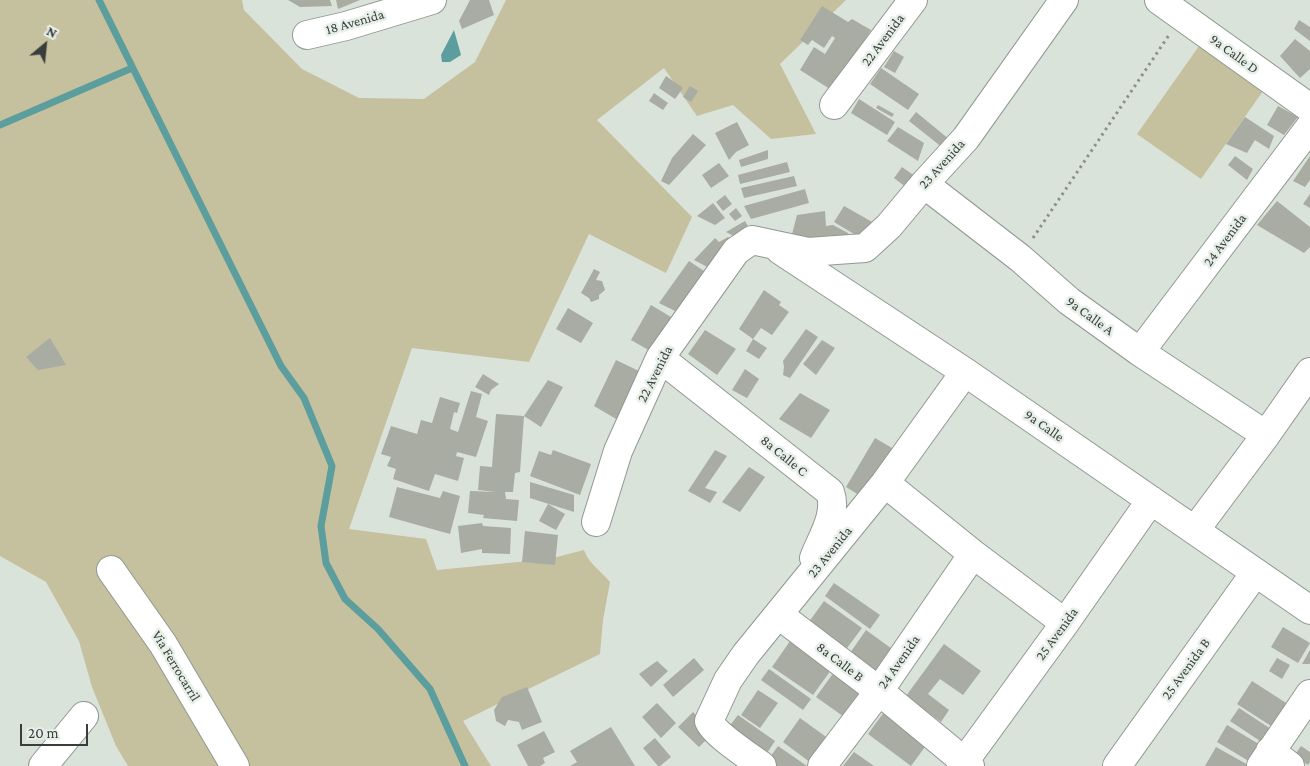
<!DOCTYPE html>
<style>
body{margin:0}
#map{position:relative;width:1310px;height:766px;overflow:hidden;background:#dae3da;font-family:"Crimson Pro",serif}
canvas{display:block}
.north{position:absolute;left:20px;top:20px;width:50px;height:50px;-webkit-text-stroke:4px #e7f0e8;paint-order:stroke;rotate:28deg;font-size:14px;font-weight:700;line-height:20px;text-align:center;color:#3a3e3b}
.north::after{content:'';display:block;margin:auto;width:18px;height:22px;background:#3a3e3b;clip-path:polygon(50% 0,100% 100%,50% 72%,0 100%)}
.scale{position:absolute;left:20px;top:724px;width:68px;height:22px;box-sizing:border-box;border:2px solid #3a3e3b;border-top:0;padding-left:6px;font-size:15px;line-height:18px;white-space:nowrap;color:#3a3e3b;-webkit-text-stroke:4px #e7f0e8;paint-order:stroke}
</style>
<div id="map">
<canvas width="1310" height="766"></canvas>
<div class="north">N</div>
<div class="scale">20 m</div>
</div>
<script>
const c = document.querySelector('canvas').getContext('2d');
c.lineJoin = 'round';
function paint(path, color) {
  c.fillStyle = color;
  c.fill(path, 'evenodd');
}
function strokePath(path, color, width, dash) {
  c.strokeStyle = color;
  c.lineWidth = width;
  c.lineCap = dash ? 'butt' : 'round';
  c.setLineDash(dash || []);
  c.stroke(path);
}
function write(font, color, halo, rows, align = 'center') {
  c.font = font + ' "Crimson Pro",serif';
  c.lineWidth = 5;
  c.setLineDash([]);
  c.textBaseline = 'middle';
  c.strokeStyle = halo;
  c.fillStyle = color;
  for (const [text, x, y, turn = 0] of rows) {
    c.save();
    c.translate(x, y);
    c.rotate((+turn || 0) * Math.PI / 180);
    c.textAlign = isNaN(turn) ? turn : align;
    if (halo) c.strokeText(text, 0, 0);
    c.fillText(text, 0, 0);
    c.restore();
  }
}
paint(new Path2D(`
 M0 0H242L244 10 302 69 359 98 424 99 475 62 506 0H846L780 64 816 134 771 139 733 105 697 116 664 68 597 120 692 217 666 273 589 234 529 362 412 348 349 529 426 539 437 570 549 559 584 550C589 564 600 570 610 582L603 620 600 654 463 721 491 766H128L116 746 92 687 79 641 46 582 0 556Z
 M1204 39 1268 84 1201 179 1137 134Z`), '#c5c09d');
paint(new Path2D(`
 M454 30 461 55 450 62H442L441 55Z`), '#5c9d9d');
strokePath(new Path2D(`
 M99 0 281 366 304 398 332 466 321 526 326 563 345 599 378 629 430 689 465 766
 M0 125 132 68`), '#5c9d9d', 7);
paint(new Path2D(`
 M288 0H330L332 6 300 7Z
 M336 0H360L338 9Z
 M470 0H489L494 15 462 29 459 21Z
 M822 6 848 22 852 19 871 30 833 91 800 70 814 47 825 54 835 38 832 36 824 48 812 40 808 45 800 40Z
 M1299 20 1310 27V41L1294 29Z
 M1295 39 1310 51V69L1300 78 1280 56Z
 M894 51 904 57 895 73 884 67Z
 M881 68 919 94 908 110 870 84Z
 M666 76 683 88 675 99 659 88Z
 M690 86 698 91 691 102 683 97Z
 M654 93 668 103 663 110 649 101Z
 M859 99 895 122 887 135 851 113Z
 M878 105 894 114 892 117 876 108Z
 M1278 106 1298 117 1284 135 1267 125Z
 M916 112 950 140 943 148 909 121Z
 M1245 117 1274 136 1269 149 1255 140 1247 153 1226 144Z
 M737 122 749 145 736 152 729 160 715 133Z
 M898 127 924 143 918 161 887 141Z
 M693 134 706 145 669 185 661 181 672 158Z
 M768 150V159L741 167 739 160Z
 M1235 156 1253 169 1247 180 1228 165Z
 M1310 156V180L1305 187 1293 181Z
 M787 162 790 172 740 184 738 175Z
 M719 163 729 176 711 188 702 175Z
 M902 167 919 179 911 191 894 178Z
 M794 176 797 186 744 198 741 188Z
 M805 189 809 203 751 219 744 206Z
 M1310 194V208L1303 204Z
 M725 195 732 204 723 211 716 202Z
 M1277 201 1310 227V247L1304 253 1257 225Z
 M713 203 725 218 715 225 697 216Z
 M844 206 874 223 864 240 834 222Z
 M736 208 742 216 735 221 729 214Z
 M825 211 826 226 833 225 848 233 850 246 790 242 797 215Z
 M745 221 755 238 747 243 726 232Z
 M728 237 736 247 715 271 694 260 715 238 719 242Z
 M689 261 710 275 681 314 659 303Z
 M594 269 600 272 596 280 602 281 605 290 599 295V299L591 302 589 298 581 293Z
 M764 290 781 302 779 305 789 312 772 335 761 328 753 339 739 329Z
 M651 305 671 317 652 352 631 340Z
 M568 308 593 323 581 343 556 329Z
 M806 329 818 337 790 378 783 375 784 367 783 361Z
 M705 330 736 349 717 375 688 354Z
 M50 338 66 365 38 370 26 357Z
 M753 339 767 348 759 359 746 351Z
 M822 340 835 348 816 375 803 364Z
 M616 360 641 372 623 423 594 406Z
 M745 369 759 379 747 398 732 390Z
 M483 374 499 384 491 390 489 395 475 387Z
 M548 380 563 387 541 427 524 416 520 472 515 473 513 492H505L506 499 519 500 517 521 483 518 484 515 468 513 470 491 496 492 478 490 480 466 492 467 496 414 524 416Z
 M471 391 482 394 476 417 488 421 476 457 457 452 456 456 464 458 458 481 435 474 429 491 393 479 396 469 387 466 391 457 381 454 391 426 417 434 421 420 432 423 440 397 460 403 457 413 454 412 450 429 458 432Z
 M800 393 830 410 811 438 779 419Z
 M875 438 897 451 867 500 846 487Z
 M553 450 591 464 580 495 530 476 539 451 551 455Z
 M715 450 727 456 705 488 717 492 710 503 688 491Z
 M749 467 765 477 740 512 722 502Z
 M530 482 574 495V512L530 498Z
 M397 487 440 498 443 491 460 496 450 534 389 517Z
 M548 504 565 514 556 530 539 521Z
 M482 523 483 526 511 528 510 554 482 553V549L461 553 458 526Z
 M525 531 558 535 555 565 522 562Z
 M834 583 880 615 870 629 825 596Z
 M824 601 862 628 844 652 806 626Z
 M1283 627 1310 643 1298 663 1271 647Z
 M866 630 899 654 883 676 850 653Z
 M795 634 836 663 813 695 772 667Z
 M944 644 981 671 963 695 940 679 928 694 949 710 941 722 906 696Z
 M1310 650V664H1302Z
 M694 658 704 670 673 697 663 685Z
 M1277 658 1290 665 1282 679 1269 671Z
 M657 661 668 671 651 687 639 674Z
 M837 668 868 690 847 719 816 697Z
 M769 669 811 699 803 710 761 680Z
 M1252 681 1297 710 1282 733 1237 704Z
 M527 687 542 722 522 730 519 722 508 720 505 726 496 721 494 710 502 697Z
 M758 690 778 703 760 728 741 715Z
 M657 703 676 723 661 738 642 717Z
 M887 708 930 740 911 766 868 734Z
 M1239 708 1280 735 1272 749 1230 721Z
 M693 712 713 733 699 747 678 727Z
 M738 715 775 741 763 759 725 732Z
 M800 718 829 739 811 763 783 742Z
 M1227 725 1267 749 1257 766 1217 742Z
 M611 727 635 766H570L577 762 570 751Z
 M544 731 555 752 543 758 545 763 540 766H528L517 745Z
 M655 738 671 757 660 766H658L643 748Z
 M778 746 807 766H776L768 760Z
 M1301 746 1310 752V762L1308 765 1294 756Z
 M1216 747 1250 766H1205Z
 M854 752 874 766H843Z`), '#a8aca2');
const minor = new Path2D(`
 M1159 0 1310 108
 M307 35 346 26 432 0
 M834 105 913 0
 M924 184 1020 258 1069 301 1140 352 1266 435
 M780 250 965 372 1310 610
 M1140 352 1310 127
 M660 358 830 492C838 514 822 537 814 558
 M885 483 973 554 1065 623
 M596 522 618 451 660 358 736 251 752 240 808 252 865 248 889 226 924 184 966 138 1064 0
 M1195 530 1266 435 1310 372
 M111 570 163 644 235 766
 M779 615 879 691 970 766
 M1270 751 1290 766
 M43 766 84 716
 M762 766C750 757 714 734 709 721L728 680 746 654 885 483 965 372
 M822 766 879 691 973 554
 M961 766 1065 623 1151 500
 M1117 766 1255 573
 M1261 766 1310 694`);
strokePath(minor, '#909991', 30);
strokePath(new Path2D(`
 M1033 238 1169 35`), '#8a908a', 3, [2.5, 4]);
strokePath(minor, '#fff', 28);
write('14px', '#3a3e3b', '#e7f0e8', [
 ["18 Avenida",355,22,-16],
 ["22 Avenida",883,40,-53],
 ["9a Calle D",1234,54,36],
 ["23 Avenida",942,164,-48],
 ["24 Avenida",1225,240,-53],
 ["9a Calle A",1090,316,36],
 ["22 Avenida",655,374,-63],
 ["9a Calle",1044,426,35],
 ["8a Calle C",784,456,39],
 ["23 Avenida",830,552,-51],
 ["25 Avenida",1057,634,-54],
 ["8a Calle B",840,662,37],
 ["24 Avenida",899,662,-55],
 ["Via Ferrocarril",176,666,59],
 ["25 Avenida B",1186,669,-54]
]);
</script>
